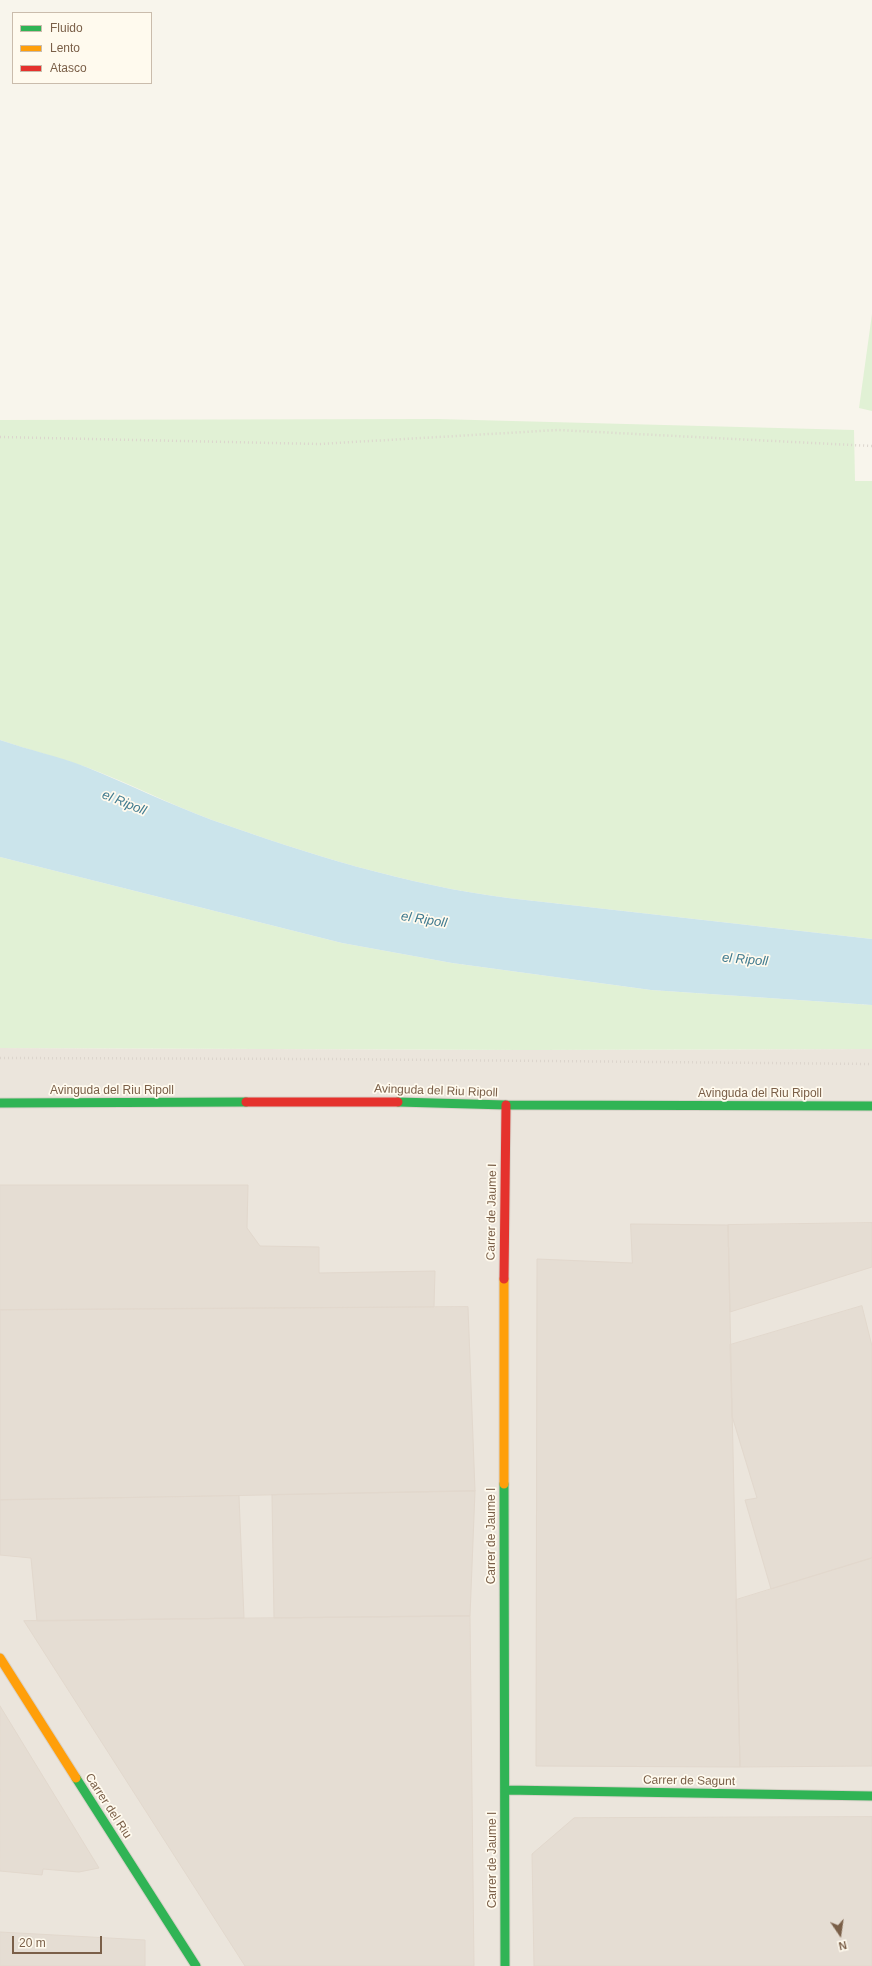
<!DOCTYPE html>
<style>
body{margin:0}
#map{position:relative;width:872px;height:1966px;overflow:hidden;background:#f8f5ec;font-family:Helvetica,sans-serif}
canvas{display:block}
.legend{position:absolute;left:12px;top:12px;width:140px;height:72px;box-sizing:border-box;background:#fffaee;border:1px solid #cabcac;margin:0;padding:5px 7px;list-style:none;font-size:12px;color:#7a5f48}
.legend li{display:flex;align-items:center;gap:8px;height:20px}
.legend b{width:20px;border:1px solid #cabcac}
.north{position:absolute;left:820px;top:1914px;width:40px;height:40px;-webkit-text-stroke:3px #fffaee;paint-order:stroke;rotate:167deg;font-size:11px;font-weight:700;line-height:16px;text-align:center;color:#7a5f48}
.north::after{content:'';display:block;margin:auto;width:14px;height:18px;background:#7a5f48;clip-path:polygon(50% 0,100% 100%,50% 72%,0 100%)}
.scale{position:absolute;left:12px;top:1936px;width:90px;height:18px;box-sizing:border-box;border:2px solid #7a5f48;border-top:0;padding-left:5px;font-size:12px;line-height:14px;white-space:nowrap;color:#7a5f48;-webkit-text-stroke:3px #fffaee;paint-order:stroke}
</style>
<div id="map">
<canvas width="872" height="1966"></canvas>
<ul class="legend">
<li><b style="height:5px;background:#30b455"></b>Fluido</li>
<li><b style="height:5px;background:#ff9f0a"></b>Lento</li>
<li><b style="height:5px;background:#e5322d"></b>Atasco</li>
</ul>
<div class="north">N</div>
<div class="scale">20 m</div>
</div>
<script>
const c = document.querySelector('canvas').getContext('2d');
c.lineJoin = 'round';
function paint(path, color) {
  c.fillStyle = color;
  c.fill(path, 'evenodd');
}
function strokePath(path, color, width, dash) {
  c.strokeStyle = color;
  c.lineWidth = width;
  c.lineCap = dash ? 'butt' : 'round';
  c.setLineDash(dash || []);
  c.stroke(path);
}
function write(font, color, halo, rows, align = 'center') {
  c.font = font + ' Helvetica,sans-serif';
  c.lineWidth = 3.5;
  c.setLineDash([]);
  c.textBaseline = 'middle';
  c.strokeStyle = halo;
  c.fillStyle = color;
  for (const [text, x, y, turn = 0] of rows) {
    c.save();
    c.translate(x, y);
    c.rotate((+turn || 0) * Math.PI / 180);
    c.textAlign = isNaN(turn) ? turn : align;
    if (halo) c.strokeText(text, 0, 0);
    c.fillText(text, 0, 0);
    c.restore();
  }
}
paint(new Path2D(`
 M0 1048 529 1050 872 1049V1966H0Z`), '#ebe5dc');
paint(new Path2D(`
 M872 314V411L859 408Z
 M437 419 854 430 855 481H872V939L508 898C406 885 308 854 212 820 169 804 129 783 86 767 58 757 28 750 0 740V420Z
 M0 857 342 943 452 963 651 990 872 1005V1049L529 1050 0 1048Z`), '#e1f1d5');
paint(new Path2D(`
 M0 740C29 750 58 756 86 767 128 784 169 804 212 820 308 854 406 885 508 898L872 939V1005L651 990 452 963 342 943 0 857Z`), '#cbe4eb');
const building = new Path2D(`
 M0 1185H248L247 1228 260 1246 319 1247V1273L435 1271 434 1307 0 1310Z
 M872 1223V1267L730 1312 728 1225Z
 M631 1224 728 1225 740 1767 536 1766 537 1259 632 1263Z
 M862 1306 872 1346V1558L771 1589 745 1500 757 1498 732 1416 730 1345Z
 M468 1307 475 1491 0 1500V1310Z
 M475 1491 470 1616 274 1618 272 1495Z
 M239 1496 244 1618 37 1621 31 1558 0 1555V1500Z
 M872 1558V1766L740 1767 736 1600Z
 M470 1616 474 1966H245L24 1621Z
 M0 1706 99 1868 79 1872 43 1869 42 1875 0 1871Z
 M872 1817V1966H534L532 1854 574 1818Z
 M0 1932 145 1940V1966H0Z`);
paint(building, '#e5ddd3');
strokePath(building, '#e2d8cd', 1);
const fast = new Path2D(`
 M398 1102 506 1105 872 1106
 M0 1103 246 1102
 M504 1484 505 1966
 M76 1778 196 1966
 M505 1790 872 1796`);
const slow = new Path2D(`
 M504 1279V1484
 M0 1658 76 1778`);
const jam = new Path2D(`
 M246 1102H398
 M504 1279 506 1105`);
strokePath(fast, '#d8d1c8', 11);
strokePath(slow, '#d8d1c8', 11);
strokePath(jam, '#d8d1c8', 11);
strokePath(new Path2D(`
 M0 437 319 444 558 430 872 446
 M0 1058 329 1059 872 1064`), '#dcd5cd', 2.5, [1, 3]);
strokePath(fast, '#30b455', 9);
strokePath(slow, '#ff9f0a', 9);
strokePath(jam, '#e5322d', 9);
write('12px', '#7a5f48', '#fffaee', [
 ["Avinguda del Riu Ripoll",112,1091],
 ["Avinguda del Riu Ripoll",436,1091,2],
 ["Avinguda del Riu Ripoll",760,1094],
 ["Carrer de Jaume I",492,1212,-89],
 ["Carrer de Jaume I",492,1536,-90],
 ["Carrer de Sagunt",689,1781,1],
 ["Carrer del Riu",108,1806,57],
 ["Carrer de Jaume I",493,1860,-90]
]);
write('italic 13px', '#407a8f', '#fffaee', [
 ["el Ripoll",124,803,22],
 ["el Ripoll",424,920,9],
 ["el Ripoll",745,960,5]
]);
</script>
